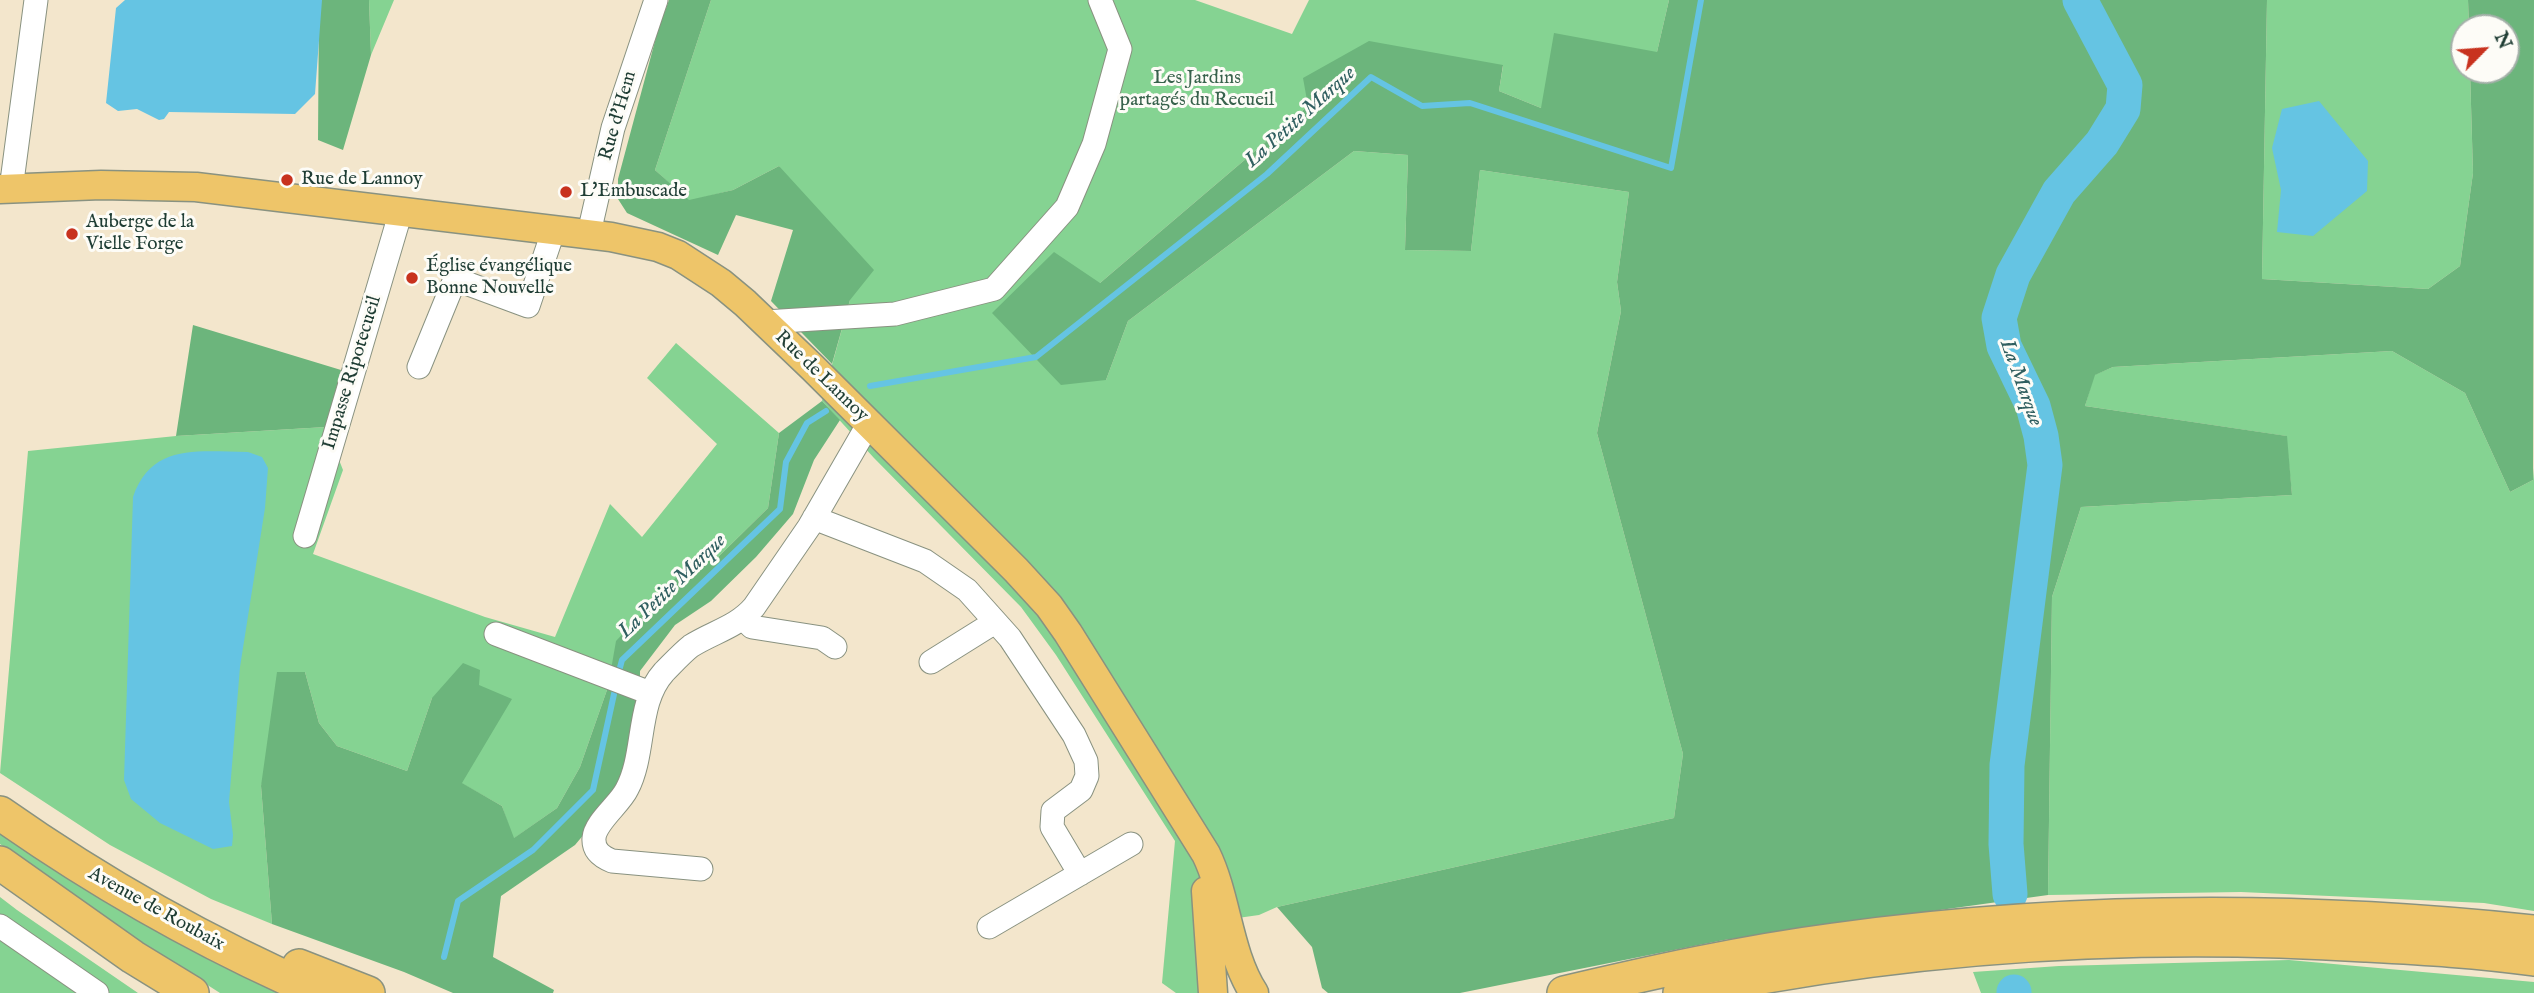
<!DOCTYPE html>
<meta charset="utf-8">
<style>
body{margin:0}
#map{position:relative;width:2534px;height:993px;overflow:hidden;background:#f3e6cc;font-family:"IM FELL English",serif}
canvas{display:block}
.north{position:absolute;left:2450px;top:14px;width:70px;height:70px;box-sizing:border-box;background:#fdfcf7;border:2px solid #a4b0a9;border-radius:50%;rotate:65deg;font-size:19px;font-weight:700;line-height:28px;text-align:center;color:#1f3d34}
.north::after{content:'';display:block;margin:auto;width:24px;height:32px;background:#c8321e;clip-path:polygon(50% 0,100% 100%,50% 72%,0 100%)}
</style>
<div id="map">
<canvas width="2534" height="993"></canvas>
<div class="north">N</div>
</div>
<script>
const c = document.querySelector('canvas').getContext('2d');
c.lineJoin = 'round';
function paint(path, color) {
  c.fillStyle = color;
  c.fill(path, 'evenodd');
}
function strokePath(path, color, width, dash) {
  c.strokeStyle = color;
  c.lineWidth = width;
  c.lineCap = dash ? 'butt' : 'round';
  c.setLineDash(dash || []);
  c.stroke(path);
}
function write(font, color, halo, rows, align = 'center') {
  c.font = font + ' "IM FELL English",serif';
  c.lineWidth = 6;
  c.setLineDash([]);
  c.textBaseline = 'middle';
  c.strokeStyle = halo;
  c.fillStyle = color;
  for (const [text, x, y, turn = 0] of rows) {
    c.save();
    c.translate(x, y);
    c.rotate((+turn || 0) * Math.PI / 180);
    c.textAlign = isNaN(turn) ? turn : align;
    if (halo) c.strokeText(text, 0, 0);
    c.fillText(text, 0, 0);
    c.restore();
  }
}
paint(new Path2D(`
 M369 0H394L371 55Z
 M711 0H1195L1292 34 1309 0H1669L1657 52 1541 108 1499 91 1503 66 1308 106 1100 283 993 313 1022 343 1106 380 1128 321 1354 151 1408 155 1405 250 1471 251 1480 170 1629 192 1617 282 1621 311 1597 433 1683 754 1674 818 1277 907 1259 915 1202 923 1203 993H1176L1162 983 1175 841 1056 655 1021 607 874 458 822 401 850 300 779 166 733 190 689 201 655 170Z
 M2267 0H2468L2469 28H2464V70H2470L2473 173 2460 266 2428 289 2262 279Z
 M676 343 779 433 768 508 714 561 608 687 580 767 557 808 513 839 502 806 461 783 432 698 407 771 337 746 319 723 305 672 261 786 272 924 211 899 110 845 0 773 28 451 176 436 326 427 343 470 313 554 485 617 555 637 610 504 642 537 717 444 647 378Z
 M2392 351 2465 393 2510 492 2533 480 2534 468V911L2484 903 2241 892 2048 895 2052 597 2081 507 2292 495 2286 436 2085 406 2094 375 2113 367Z
 M0 828 291 993H220L61 891 0 844Z
 M0 897 17 910 138 993H0Z
 M2289 960 2534 982V993H1981L1973 972 2059 966Z`), '#85d392');
paint(new Path2D(`
 M319 0H369L371 55 343 150 318 140Z
 M669 0H711L655 170 689 200 733 190 779 166 874 270 850 300 832 364 771 301 793 230 736 215 718 255 627 213 618 199V179L658 30Z
 M1669 0H2267L2262 279 2428 289 2460 266 2473 173 2470 70H2506V28H2469L2468 0H2534L2533 480 2510 492 2465 393 2392 351 2113 367 2095 375 2085 406 2287 436 2292 495 2081 507 2052 597 2048 895 1724 940 1460 993H1328L1322 988 1312 947 1277 907 1674 818 1683 754 1597 433 1621 311 1617 282 1629 192 1480 170 1471 251 1405 250 1408 155 1354 151 1128 321 1106 380 1061 385 992 313 1054 252 1100 283 1308 106 1303 78 1369 41 1503 65 1499 91 1541 108 1554 33 1657 52Z
 M193 325 341 370 326 427 176 436Z
 M822 401 840 420 814 460 793 514 756 557 711 601 675 625 640 671V684L620 791 575 845 501 896 493 957 554 990 553 993H453L404 972 272 924 261 786 277 672H305L319 723 337 746 407 771 432 698 463 663 480 670 479 685 512 699 462 783 502 806 514 838 557 808 580 767 608 687 616 641 691 562 714 561 768 508 779 433Z`), '#6cb57c');
paint(new Path2D(`
 M125 0H322L315 94 295 114 169 112 164 119 159 120 137 109 118 111 106 103 116 8Z
 M2319 101 2368 161 2367 191 2313 236 2277 232 2281 190 2272 148 2282 109Z
 M248 452 262 457 268 468 265 508 240 667 229 802 233 835 232 846 213 849 160 823 131 799 124 780 133 497C152 442 200 452 248 452Z`), '#65c4e3');
strokePath(new Path2D(`
 M870 386 1036 357 1267 174 1371 77 1422 106 1470 103 1671 168 1701 0
 M618 675 622 660 780 509 786 462 807 423 826 411
 M444 957 458 901 533 850 593 790 616 685`), '#65c4e3', 6);
strokePath(new Path2D(`
 M2010 894 2006 844 2007 765 2045 465 2041 436 2033 406 2004 346 1999 318 2013 275 2059 192 2102 143 2123 109 2125 85 2080 0
 M2014 993V992`), '#65c4e3', 35);
const minor = new Path2D(`
 M11 189 36 0
 M589 233 613 128 656 0
 M765 322 895 314 994 289 1067 207 1094 144 1120 49 1100 0
 M419 367 455 279 528 306 554 229
 M814 518 925 561 967 590 1010 638 1074 735 1086 761 1087 776 1081 790 1053 811 1052 827 1080 874
 M305 536 401 211
 M744 619 752 627 822 638 835 647
 M496 634 650 693
 M931 662 995 622
 M701 869 612 861C602 857 593 851 594 838 595 822 620 804 627 789 646 753 636 703 664 672 672 664 682 653 691 646 713 632 737 627 754 607L809 527 869 423
 M0 926 97 993
 M989 927 1131 844`);
const major = new Path2D(`
 M0 189 101 185 196 187 611 237 658 247 678 255 721 283 745 303 813 368 1016 570 1049 606 1068 633 1206 854C1227 897 1228 953 1254 993
 M1206 891 1213 993`);
const highway = new Path2D(`
 M0 813C101 884 207 944 320 993
 M0 863 133 957 192 993
 M299 966 368 993
 M1564 993C1653 972 1743 952 1834 940 2066 908 2301 907 2534 932
 M1680 993C1904 945 2137 931 2365 945 2421 948 2478 951 2534 959`);
strokePath(minor, '#899280', 25);
strokePath(major, '#899280', 31);
strokePath(highway, '#899280', 36);
strokePath(minor, '#fff', 23);
strokePath(major, '#eec569', 28);
strokePath(highway, '#eec569', 33);
for (const [x, y, r, color] of [
 [287,180,7,"#c8321e"],
 [566,192,7,"#c8321e"],
 [72,234,7,"#c8321e"],
 [412,278,7,"#c8321e"]
]) {
  const dot = new Path2D();
  dot.arc(x, y, r, 0, 2 * Math.PI);
  c.fillStyle = color;
  c.fill(dot);
  strokePath(dot, '#fdfcf7', 2.5);
}
write('19px', '#38624c', '#fdfcf7', [
 ["Les Jardins",1197,79],
 ["partagés du Recueil",1197,101]
]);
write('19px', '#1f3d34', '#fdfcf7', [
 ["Rue d'Hem",619,116,-74],
 ["Impasse Ripotecueil",353,373,-73],
 ["Rue de Lannoy",821,377,44],
 ["Avenue de Roubaix",156,910,29]
]);
write('19px', '#1f3d34', '#fdfcf7', [
 ["Rue de Lannoy",301,180],
 ["L'Embuscade",580,192],
 ["Auberge de la",86,223],
 ["Vielle Forge",86,245],
 ["Église évangélique",426,267],
 ["Bonne Nouvelle",426,289]
], 'left');
write('italic 21px', '#305f60', '#fdfcf7', [
 ["La Petite Marque",1301,118,-42],
 ["La Marque",2020,383,70],
 ["La Petite Marque",673,587,-44]
]);
</script>
